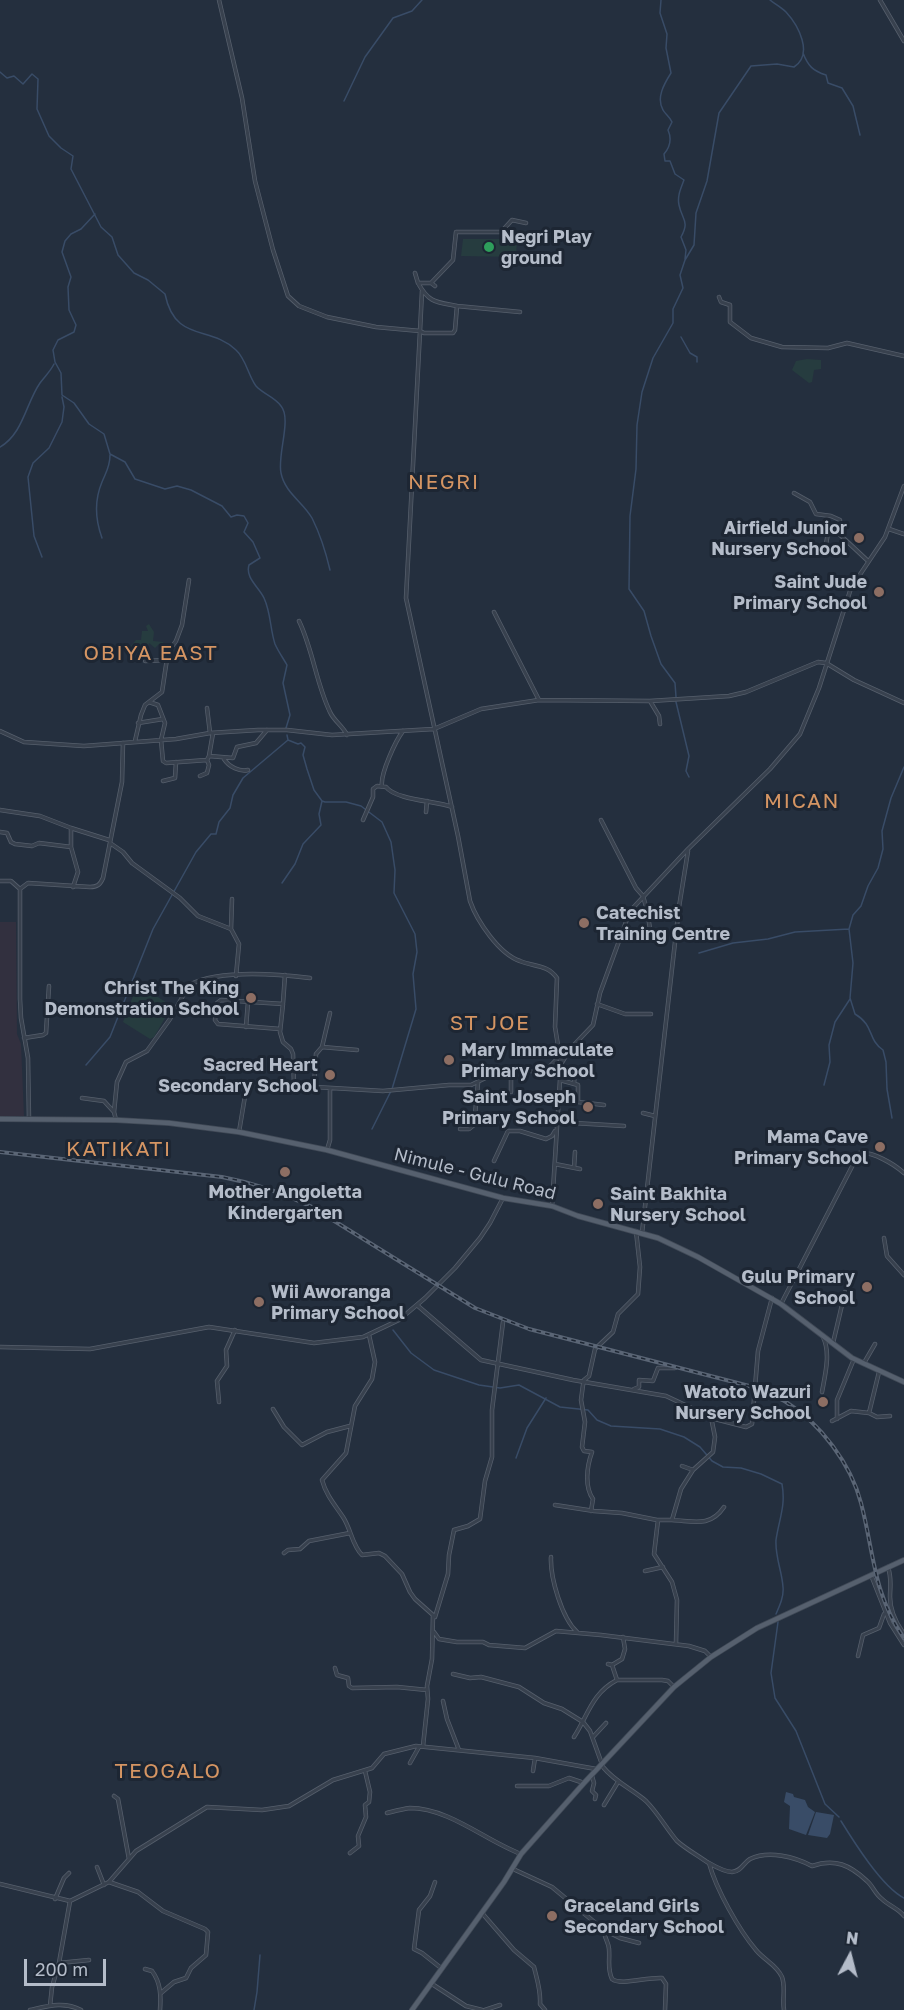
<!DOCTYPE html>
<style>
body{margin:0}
#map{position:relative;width:904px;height:2010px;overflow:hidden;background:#242f3e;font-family:"Golos Text",sans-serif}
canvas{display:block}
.north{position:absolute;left:820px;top:1926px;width:60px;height:60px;-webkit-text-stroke:4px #1d2633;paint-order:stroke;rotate:7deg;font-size:16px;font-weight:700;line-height:24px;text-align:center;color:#b4bcc9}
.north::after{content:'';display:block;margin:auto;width:21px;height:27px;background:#b4bcc9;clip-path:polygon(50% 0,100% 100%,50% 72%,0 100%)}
.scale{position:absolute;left:24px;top:1959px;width:82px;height:27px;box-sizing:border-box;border:3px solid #b4bcc9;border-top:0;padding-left:8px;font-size:18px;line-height:21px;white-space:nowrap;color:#b4bcc9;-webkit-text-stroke:4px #1d2633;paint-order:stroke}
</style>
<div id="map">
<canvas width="904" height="2010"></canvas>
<div class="north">N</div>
<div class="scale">200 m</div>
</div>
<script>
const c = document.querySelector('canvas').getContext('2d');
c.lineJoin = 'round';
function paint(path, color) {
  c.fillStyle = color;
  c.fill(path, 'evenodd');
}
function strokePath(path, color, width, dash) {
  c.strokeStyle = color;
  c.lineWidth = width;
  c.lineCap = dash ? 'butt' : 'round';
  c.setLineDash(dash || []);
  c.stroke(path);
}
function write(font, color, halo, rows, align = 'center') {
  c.font = font + ' "Golos Text",sans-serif';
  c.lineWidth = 6;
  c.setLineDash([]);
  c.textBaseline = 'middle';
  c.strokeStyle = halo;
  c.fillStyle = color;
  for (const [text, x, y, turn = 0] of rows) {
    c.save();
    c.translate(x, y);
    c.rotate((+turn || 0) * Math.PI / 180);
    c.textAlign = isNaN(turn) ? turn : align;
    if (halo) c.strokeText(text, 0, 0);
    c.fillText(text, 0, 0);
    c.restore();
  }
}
paint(new Path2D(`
 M0 922H16L17 1034 21 1044 24 1116 0 1117Z`), '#32303f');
paint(new Path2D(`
 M463 239H517L516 257 461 256Z
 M807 359 821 360V369L814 370 812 382 809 383 792 370 796 361Z
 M149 624 154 632 153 641 163 642 164 644H159L155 648 149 643 146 654 135 651 132 654 128 649 136 640H141L142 631H148L146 626Z
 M139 988H144L172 1006 154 1037 150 1039 123 1022 135 991Z`), '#263c3f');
paint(new Path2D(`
 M786 1792 793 1794 794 1797 805 1800 808 1807 815 1812 806 1835 789 1829 790 1806 784 1802Z
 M816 1812 834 1815 830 1834 827 1838 808 1835Z`), '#394c67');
strokePath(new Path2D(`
 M661 0 660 13 667 34 666 48 671 73C664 84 656 98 663 110 665 114 670 117 672 122L668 130C672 139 670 147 664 154L665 161H670L675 174 684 180C681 188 677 196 679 205 682 220 690 221 681 237L686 250 685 259
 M803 53C808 66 813 71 826 75L828 83 842 88 853 106 860 135
 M0 72 7 78 14 76 23 84 32 74 38 79 37 109 49 136 61 148 73 156 71 169 101 227 112 237 118 255 134 273 148 280 165 294C175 343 210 325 236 350 246 359 248 375 256 386 263 394 275 397 281 406 292 419 277 455 281 473 285 493 303 502 312 518 320 534 326 553 330 570
 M344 101 365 57 393 18 412 11 422 0
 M95 214 81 229 71 234 65 241 62 252 71 277 68 287 69 310 76 325 74 332 58 340 53 350 55 362 61 373 62 395 74 403 89 424 104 434 110 454 125 462 135 479 165 489 177 486 191 490 222 506 231 517 237 515 244 516 248 523 244 532 253 542 260 558 249 565C245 578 259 587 264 598 271 613 270 629 275 644 278 651 283 658 287 665L283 683 290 715 286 728
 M681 337 690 353 697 357V362
 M0 447C23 434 26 403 40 383 45 376 50 372 54 364
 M102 538C95 519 94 501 102 482 106 472 110 467 110 455
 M42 557 34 536 28 477 33 463 49 448 62 422 64 407 62 397
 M676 697 675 683 661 664 651 636 644 611 629 589 630 516 636 469 637 425 642 392 653 358 673 323V309L683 288 680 275 685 260 694 245 696 213 707 181 719 113 751 66 777 64 794 67C814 54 798 25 786 12 781 7 775 4 770 0
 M676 702 689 756 686 771 689 777
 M287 735 288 740 298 744 301 743 305 747 303 755 307 769 314 790 322 801 325 802H346L361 806 382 822 391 842 395 870 394 893 415 934 417 952 413 974 416 1009 392 1089 372 1129
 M282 883 295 864 303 844 321 825 319 814 322 801
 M699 953 733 943 768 939 795 932 849 929
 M86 1065 110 1037 153 929 196 852 211 834H216L219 822 230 808 233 795 243 778 288 740
 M824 1085 830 1062 829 1045 835 1022 850 999
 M892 1118 887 1089 886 1062 883 1050C867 1039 875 1026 855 1014L850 998 853 963 849 929 853 915 861 906 868 886 878 868 883 849 882 831 891 798 904 767
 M393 1330 411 1353 434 1370 479 1385 500 1388 519 1385 560 1407 588 1410 597 1420 611 1426 660 1429 684 1437 700 1447 712 1461 723 1467 741 1468 761 1474 782 1484C786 1506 779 1519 776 1540 775 1557 782 1571 783 1587 784 1596 780 1605 776 1614
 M516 1458 527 1428 546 1398
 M778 1622 771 1673 775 1698 796 1731 825 1804 839 1817
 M841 1821C854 1842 882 1887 904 1898
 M254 2010 257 1992 260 1955`), '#394c67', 1.5);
const minor = new Path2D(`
 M219 0 242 98 255 181 273 250 288 296 299 306 327 317 376 327 420 331 406 598 458 836 470 901C477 921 499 954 520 961 534 967 547 964 557 978L555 1027 561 1064
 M880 0 904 41
 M415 273 418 283H431L435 286
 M418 283C429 303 436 302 457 306
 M431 283 453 260 456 232H501L512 220 526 223
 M422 291 420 331 424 333H453L455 330 457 306 520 312
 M719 297 721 302 730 305V322L751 338 782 347 828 348 847 343 904 356
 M794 493 810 502 816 514 831 516 840 520 838 533
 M889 529 904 534
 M825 550 828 533 832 531 838 533 868 561
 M494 612 539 700
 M299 621C313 650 316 683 330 712 334 721 343 726 347 735
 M145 661 167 660
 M650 701 659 716 660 724
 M149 702 158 705 165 723 161 740 163 761 166 763 207 760 209 756 213 733
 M207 708 210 733
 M138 723 163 719
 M0 731 24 742 84 746 176 739 210 733 258 730H287L332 735 434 729 481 709 539 700 650 701 729 696 746 692 818 662 826 663 854 680 904 703
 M135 741 141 715 145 705 162 692 168 652 176 641 182 625 189 580
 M209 756 233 758 237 747 256 743 267 730
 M224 759C229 767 240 772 248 770
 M200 776 207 773 209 765 207 760
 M163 781 175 778 176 762
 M382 786C380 774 396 740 403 731
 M0 810 40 816 71 828V847L78 872 73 887
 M426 812 427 801
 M363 820 373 797V789L377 786 386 787C396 800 436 801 452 807
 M601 820 636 888 643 896 647 910 651 935
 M71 828 109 840
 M0 832 7 833 11 842 15 844 32 846 39 843 71 847
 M110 843 123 852 132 863 180 898 198 916 231 929
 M0 881H11L20 889
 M232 899 231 929 239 944 236 976
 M283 1003 285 975
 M597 1004 625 1014H651
 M246 1027 248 1002
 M280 1029 218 1024 215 1020 217 1003 221 1000 283 1004 280 1032 283 1042 291 1049 293 1054 294 1084 298 1086 383 1091 449 1085H471L504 1069 544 1072 561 1070
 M24 1038 43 1035 46 1033 49 986
 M322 1047 330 1013
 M546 1070 559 1057
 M560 1080 578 1085V1102L604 1105
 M574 1084 575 1068
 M314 1087 316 1054 322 1047 357 1050
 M511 1092V1070
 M82 1098 104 1101 114 1112
 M643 1113 655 1116
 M29 1119 28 1058 21 1018 20 999V889L28 883 90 887C97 887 100 885 103 878L122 782 123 743
 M116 1120 114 1112 117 1082 126 1062 147 1051 170 1019 189 985C220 969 277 974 310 978
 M557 1122 624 1126
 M460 1129H469L474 1125 478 1083
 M239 1132 247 1084
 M327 1150 330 1140V1088
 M494 1161 508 1131H520L546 1139 552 1136 555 1131
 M555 1164 580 1169
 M574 1168 575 1152
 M552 1206 561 1064 571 1048 593 1025 600 993 630 911 688 849 770 769 800 734 819 688 851 588 885 537 904 486
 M642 1233 679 907 688 851
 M884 1238 887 1256 904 1275
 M781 1304 859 1153C872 1151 894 1164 904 1173
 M418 1306 481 1360 573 1380 666 1396 715 1419 746 1427 752 1424 758 1351 772 1298
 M369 1335 375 1362 372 1379 355 1406 346 1453 322 1480C326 1495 335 1505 343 1517 351 1529 352 1545 362 1555L379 1553 385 1556 402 1574 410 1592 415 1599 433 1615 432 1659 427 1686 428 1699 423 1746
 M833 1343 845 1292
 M0 1347 90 1349 209 1327 314 1343 363 1337 399 1320 425 1298 455 1268 480 1238 490 1223 503 1198
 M864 1363 875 1344
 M634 1389 639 1387V1380L653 1381 658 1368H675
 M822 1392C825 1375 831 1353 823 1337
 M219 1402 217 1381 227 1366 226 1350 235 1330
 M273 1409 284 1427 302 1445 327 1432 350 1426
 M869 1413 877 1417 890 1416
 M837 1419V1400L854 1359
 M832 1421 851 1411 869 1413 879 1372
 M693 1470 713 1452 715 1437 711 1417
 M555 1505 594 1511 622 1513 657 1520H672L681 1489 693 1470 682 1466
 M591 1511 593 1499C584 1486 587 1466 592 1452L584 1451 582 1447 585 1422 581 1400 583 1385 584 1380 589 1376 595 1349 613 1332 618 1314 638 1294 640 1267 636 1231
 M658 1520 654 1554 672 1582 677 1600 676 1643
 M672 1520C693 1521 710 1528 724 1507
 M284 1553 288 1550 300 1549 309 1541 350 1533
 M551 1557C550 1578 562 1618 577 1632
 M888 1567C892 1579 890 1586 890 1597 890 1611 896 1623 904 1634
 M645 1571 663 1567
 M871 1575 890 1623 904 1645
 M435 1617 448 1574 449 1555 454 1530 468 1526 480 1519 485 1481 492 1457V1410L503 1322
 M434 1632 439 1639 457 1642H483L489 1645 525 1648 556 1631 601 1635 689 1646 705 1651 711 1657
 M858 1656 863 1635 879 1628 884 1614
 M608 1664 612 1665 617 1680H662L668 1681 674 1687
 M612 1665 622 1659 625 1649 623 1637
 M335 1668 337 1675 348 1678 349 1686 352 1688 397 1687 427 1690
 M453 1674 470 1678 481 1677 519 1687 544 1703 562 1709 583 1722 590 1731 603 1767C615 1782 632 1789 646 1801 658 1813 666 1828 677 1841 686 1849 697 1855 707 1862 714 1866 724 1872 732 1872 742 1871 743 1863 750 1859 769 1850 795 1857 812 1866 835 1858 850 1865 867 1881 873 1886 875 1894 882 1899 889 1906 898 1908 904 1916
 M443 1701 447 1719 459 1750
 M574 1737C588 1715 592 1693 617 1680
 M593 1737 606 1723
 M410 1763 419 1747
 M533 1771 535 1758
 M592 1776 594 1783 592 1791 596 1795 595 1799
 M517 1786H549L569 1778 584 1783
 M114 1796 118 1799 129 1859
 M604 1805 618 1782
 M387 1813C395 1811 402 1809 410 1808 449 1808 486 1841 521 1854
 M350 1853 359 1846 358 1836 366 1817 365 1805 369 1802 370 1792 365 1771
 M709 1863C716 1889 739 1930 756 1950 764 1960 777 1965 782 1977 786 1988 782 1999 784 2010
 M97 1867 104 1885
 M513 1869 552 1887 604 1930 620 1938 639 1943
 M109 1882 138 1892 163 1911 205 1929 208 1932 206 1955 191 1968 186 1978 174 1982 161 1993
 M435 1882 430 1896 419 1910 414 1949 422 1953 441 1968
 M0 1884 70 1901 109 1882 136 1851 207 1807 262 1810 289 1806 333 1780 372 1768 384 1754 416 1746 535 1758 596 1769
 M55 1899 64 1878 69 1873
 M482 1913 514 1950 534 1967C537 1980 541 1990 540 2004L545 2010
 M604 1930C604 1938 609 1943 609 1949 610 1961 607 1968 612 1979 621 1986 646 1977 662 1978L666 1984 665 2010
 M59 1963 89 1960
 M145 1969 152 1971C161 1983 161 1996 160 2010
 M432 1984 466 2006 482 2010
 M50 2006 52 1987 59 1963 70 1901
 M30 2010C48 2006 64 2001 81 2010
 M485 2010 500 2005`);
const major = new Path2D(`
 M0 1119 116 1120 169 1123 239 1132 327 1150 503 1198 552 1206 578 1216 658 1238 698 1257 781 1304 852 1358 904 1382
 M412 2010 504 1882 521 1854 584 1783 674 1687 711 1657 757 1628 904 1560`);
strokePath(minor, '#565f6c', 4.5);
strokePath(major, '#414a57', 6);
strokePath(minor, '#38414e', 3);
strokePath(major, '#56606e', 4.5);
const rail = new Path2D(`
 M0 1152 222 1177C254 1183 281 1192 310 1206L475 1308 529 1329 757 1388C766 1393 777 1397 786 1402 820 1423 851 1464 861 1503 874 1552 873 1594 904 1638`);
strokePath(rail, '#5a6575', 4);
strokePath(rail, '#1d2633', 1.5, [4.5]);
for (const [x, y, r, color] of [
 [489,247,6,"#2e9e5b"],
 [859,538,6,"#8d6e63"],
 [879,592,6,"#8d6e63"],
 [584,923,6,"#8d6e63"],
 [251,998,6,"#8d6e63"],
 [449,1060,6,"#8d6e63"],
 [330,1075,6,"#8d6e63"],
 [588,1107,6,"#8d6e63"],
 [880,1147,6,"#8d6e63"],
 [285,1172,6,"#8d6e63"],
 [598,1204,6,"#8d6e63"],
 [867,1287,6,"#8d6e63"],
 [259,1302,6,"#8d6e63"],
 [823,1402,6,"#8d6e63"],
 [552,1916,6,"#8d6e63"]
]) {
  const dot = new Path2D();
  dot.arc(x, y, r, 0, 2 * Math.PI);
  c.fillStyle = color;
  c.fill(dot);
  strokePath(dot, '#1d2633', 2);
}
write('bold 18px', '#b4bcc9', '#1d2633', [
 ["Negri Play",501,237,"left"],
 ["ground",501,258,"left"],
 ["Airfield Junior",847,528],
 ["Nursery School",847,549],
 ["Saint Jude",867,582],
 ["Primary School",867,603],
 ["Catechist",596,913,"left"],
 ["Training Centre",596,934,"left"],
 ["Christ The King",239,988],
 ["Demonstration School",239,1009],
 ["Mary Immaculate",461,1050,"left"],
 ["Primary School",461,1071,"left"],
 ["Sacred Heart",318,1065],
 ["Secondary School",318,1086],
 ["Saint Joseph",576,1097],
 ["Primary School",576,1118],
 ["Mama Cave",868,1137],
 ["Primary School",868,1158],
 ["Mother Angoletta",285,1192,"center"],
 ["Kindergarten",285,1213,"center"],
 ["Saint Bakhita",610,1194,"left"],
 ["Nursery School",610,1215,"left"],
 ["Gulu Primary",855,1277],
 ["School",855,1298],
 ["Wii Aworanga",271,1292,"left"],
 ["Primary School",271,1313,"left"],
 ["Watoto Wazuri",811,1392],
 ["Nursery School",811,1413],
 ["Graceland Girls",564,1906,"left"],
 ["Secondary School",564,1927,"left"]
], 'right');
write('18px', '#b4bcc9', '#1d2633', [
 ["Nimule - Gulu Road",475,1174,14]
]);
c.letterSpacing = '1.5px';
write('21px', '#d59563', '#1d2633', [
 ["NEGRI",444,482],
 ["OBIYA EAST",151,653],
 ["MICAN",802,801],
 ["ST JOE",490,1023],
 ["KATIKATI",119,1149],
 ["TEOGALO",168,1771]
]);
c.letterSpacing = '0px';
</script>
